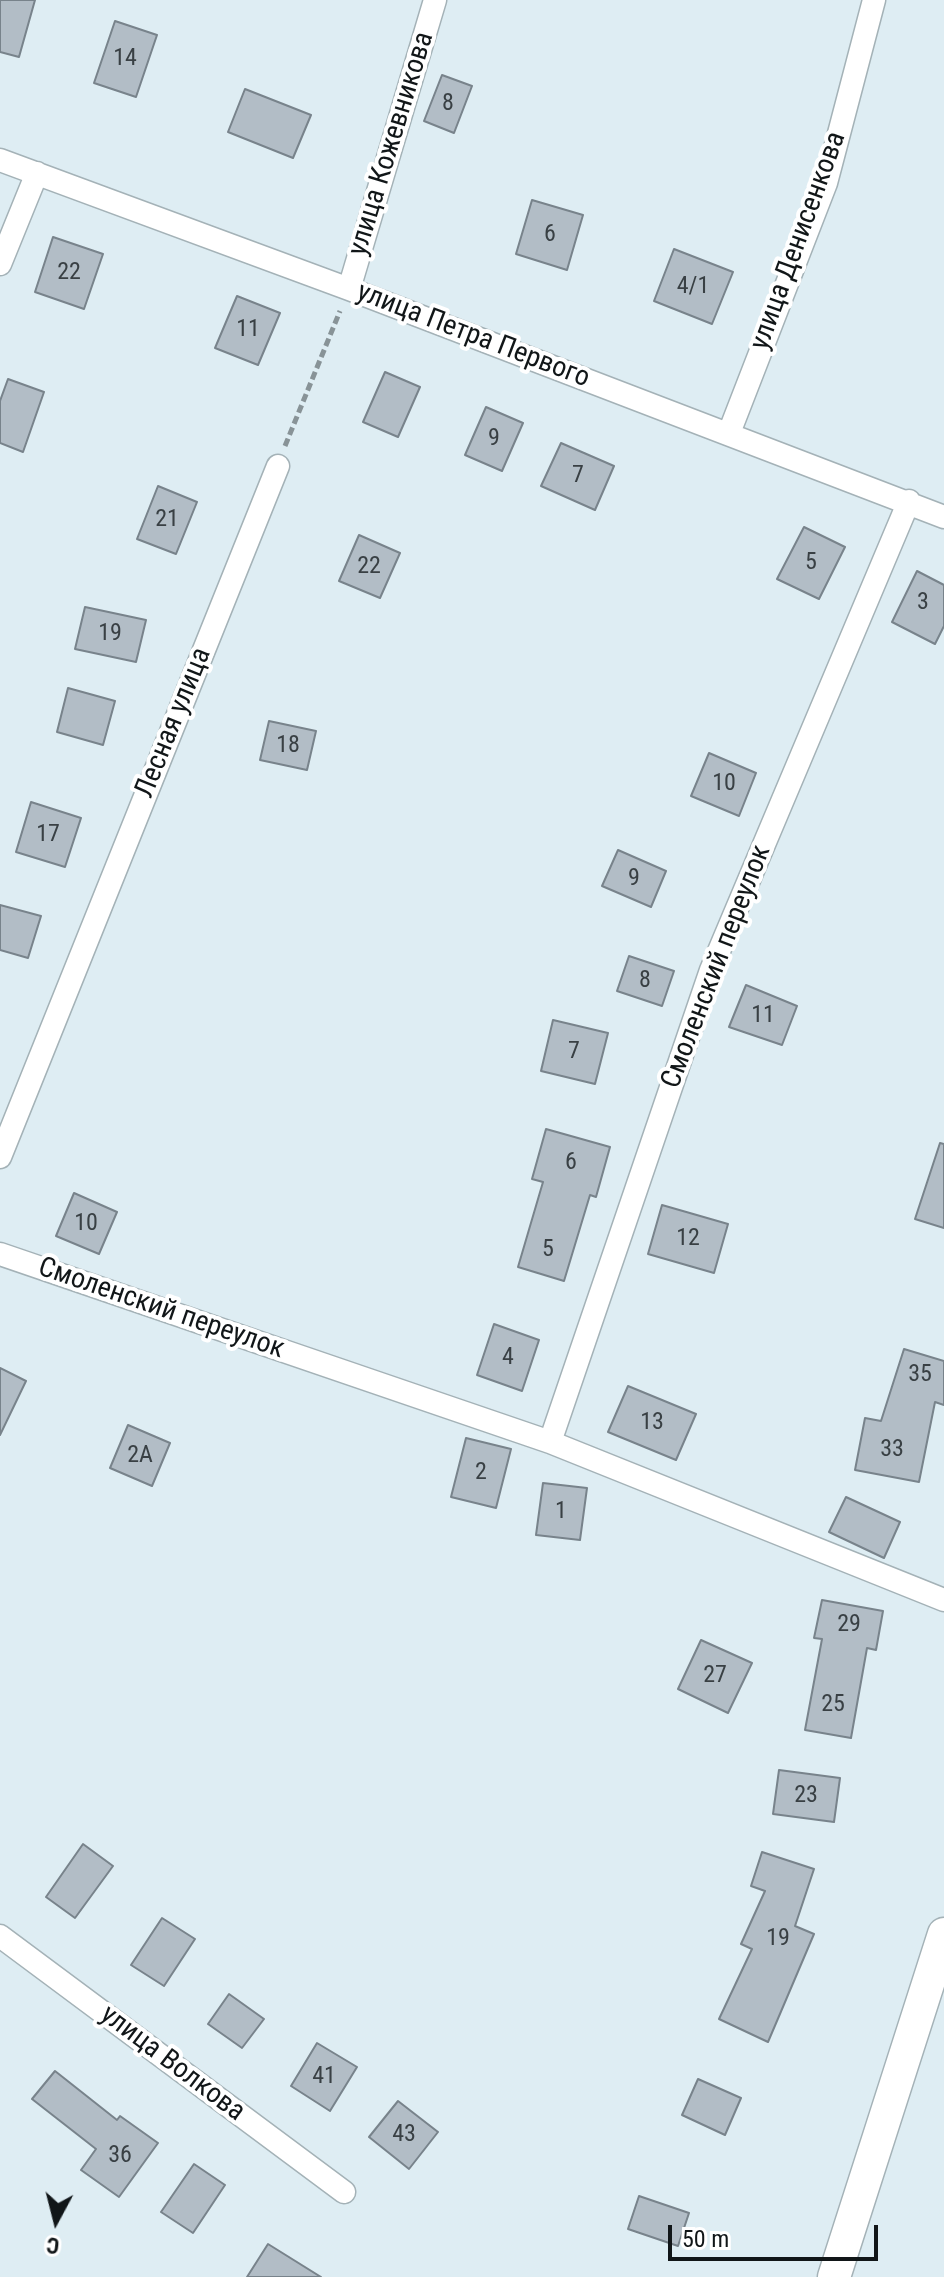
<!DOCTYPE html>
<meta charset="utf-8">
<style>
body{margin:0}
#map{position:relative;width:944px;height:2277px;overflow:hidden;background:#deedf3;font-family:"Roboto Condensed",sans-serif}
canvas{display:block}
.north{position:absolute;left:16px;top:2181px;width:80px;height:80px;-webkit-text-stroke:6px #fff;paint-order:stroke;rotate:187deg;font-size:22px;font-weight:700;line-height:32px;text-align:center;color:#111618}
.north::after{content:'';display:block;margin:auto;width:28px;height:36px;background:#111618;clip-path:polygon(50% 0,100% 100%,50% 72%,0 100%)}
.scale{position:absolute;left:668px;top:2225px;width:210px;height:36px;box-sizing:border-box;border:4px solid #111618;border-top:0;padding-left:10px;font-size:24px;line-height:28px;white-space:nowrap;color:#111618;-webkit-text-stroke:6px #fff;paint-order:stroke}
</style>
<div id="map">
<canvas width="944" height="2277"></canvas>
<div class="north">С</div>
<div class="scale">50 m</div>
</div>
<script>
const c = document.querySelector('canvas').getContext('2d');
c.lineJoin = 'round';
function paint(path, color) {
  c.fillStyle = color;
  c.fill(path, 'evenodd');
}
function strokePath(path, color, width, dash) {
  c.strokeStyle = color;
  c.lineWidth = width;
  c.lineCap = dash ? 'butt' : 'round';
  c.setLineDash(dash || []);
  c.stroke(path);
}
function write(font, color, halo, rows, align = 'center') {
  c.font = font + ' "Roboto Condensed",sans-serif';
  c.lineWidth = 8;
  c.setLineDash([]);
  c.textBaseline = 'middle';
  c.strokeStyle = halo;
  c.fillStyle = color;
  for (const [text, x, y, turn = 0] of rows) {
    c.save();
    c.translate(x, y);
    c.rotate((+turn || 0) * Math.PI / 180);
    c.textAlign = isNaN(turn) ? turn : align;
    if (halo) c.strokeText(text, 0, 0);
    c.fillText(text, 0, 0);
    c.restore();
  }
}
const building = new Path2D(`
 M0 0H35L19 57 0 52Z
 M115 21 157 35 136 97 94 83Z
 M442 75 472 86 454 133 424 121Z
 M245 89 311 115 293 158 228 132Z
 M532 200 583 215 567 270 516 254Z
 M53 237 103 254 84 309 35 292Z
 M674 249 733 272 712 324 654 301Z
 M237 296 280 313 258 365 215 348Z
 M385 372 420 387 398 437 363 422Z
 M8 379 44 392 23 452 0 443V401Z
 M486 407 523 423 502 471 465 455Z
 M561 443 614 466 595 510 541 486Z
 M158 486 197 502 176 554 137 539Z
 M804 527 845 547 819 599 777 579Z
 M359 535 400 553 380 598 339 581Z
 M917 571 944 585V626L935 644 892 622Z
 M85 607 146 620 136 662 75 649Z
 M68 688 115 701 103 745 57 732Z
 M269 721 316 731 307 770 260 760Z
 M709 753 756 773 739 816 691 796Z
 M31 802 81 818 65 867 16 852Z
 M618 850 666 871 651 907 602 886Z
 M0 905 41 916 28 958 0 950Z
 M629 956 674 971 662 1006 617 991Z
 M746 985 797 1006 782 1045 729 1027Z
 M553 1020 608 1033 595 1084 541 1071Z
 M546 1129 610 1147 596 1197 590 1195 564 1281 518 1267 543 1182 532 1179Z
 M940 1143 944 1144V1228L915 1219Z
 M74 1193 117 1212 99 1254 56 1236Z
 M662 1205 728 1224 714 1273 648 1254Z
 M494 1324 539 1340 522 1391 477 1375Z
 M904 1349 944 1361V1405L935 1402 919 1482 855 1470 865 1418 881 1421Z
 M0 1368 26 1381 0 1435Z
 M628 1386 696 1414 676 1460 608 1432Z
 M128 1425 170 1443 152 1486 110 1468Z
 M466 1438 511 1449 496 1508 451 1497Z
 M543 1483 587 1488 580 1540 536 1535Z
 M846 1497 900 1522 884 1558 829 1532Z
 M822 1600 883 1611 876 1650 867 1648 851 1738 805 1730 822 1639 814 1638Z
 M701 1640 752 1663 728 1713 678 1689Z
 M779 1770 840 1778 834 1822 773 1814Z
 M83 1844 113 1866 75 1918 46 1897Z
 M762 1852 814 1869 795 1926 814 1934 768 2042 719 2019 752 1949 741 1944 765 1891 751 1886Z
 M162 1918 195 1939 164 1986 131 1965Z
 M229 1994 264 2019 242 2048 208 2024Z
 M317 2043 357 2067 330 2111 291 2086Z
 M55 2071 117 2120 120 2116 158 2143 119 2197 81 2170 96 2149 32 2099Z
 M698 2079 741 2098 725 2135 682 2115Z
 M398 2101 438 2132 409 2169 369 2137Z
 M194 2164 225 2185 193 2233 161 2212Z
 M639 2196 689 2213 678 2246 628 2229Z
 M268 2244 321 2277H247Z`);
paint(building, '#b2bdc6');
strokePath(building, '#78838b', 2);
const street = new Path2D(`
 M0 160 349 289 944 517
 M0 264 37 173
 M349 289 435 0
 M729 433 826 183 874 0
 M0 1157 278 466
 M0 1254 550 1442 944 1600
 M550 1442 711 970 909 501
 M0 1936 344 2192`);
const secondary = new Path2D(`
 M834 2277 944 1934`);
strokePath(street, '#a4b2b7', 25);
strokePath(secondary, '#a4b2b7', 35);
strokePath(new Path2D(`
 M285 446 340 311`), '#889397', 5, [8, 4]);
strokePath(street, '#fff', 22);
strokePath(secondary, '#fff', 32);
write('24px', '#394044', null, [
 ["14",125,59],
 ["8",448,104],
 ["6",550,235],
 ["22",69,273],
 ["4/1",693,287],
 ["11",248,330],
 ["9",494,439],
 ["7",578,476],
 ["21",167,520],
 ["5",811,563],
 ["22",369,567],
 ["3",923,603],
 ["19",110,634],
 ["18",288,746],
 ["10",724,784],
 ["17",48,835],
 ["9",634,879],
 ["8",645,981],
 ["11",763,1016],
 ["7",574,1052],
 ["6",571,1163],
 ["10",86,1224],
 ["12",688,1239],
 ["5",548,1250],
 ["4",508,1358],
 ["35",920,1375],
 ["13",652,1423],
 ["33",892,1450],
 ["2А",140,1456],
 ["2",481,1473],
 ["1",561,1512],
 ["29",849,1625],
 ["27",715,1676],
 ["25",833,1705],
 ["23",806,1796],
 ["19",778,1939],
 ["41",324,2077],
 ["43",404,2135],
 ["36",120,2156]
]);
write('28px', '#111618', '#fff', [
 ["улица Кожевникова",392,144,-73],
 ["улица Денисенкова",799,241,-70],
 ["улица Петра Первого",473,336,21],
 ["Лесная улица",174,723,-68],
 ["Смоленский переулок",717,967,-69],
 ["Смоленский переулок",161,1309,19],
 ["улица Волкова",172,2064,37]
]);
</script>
